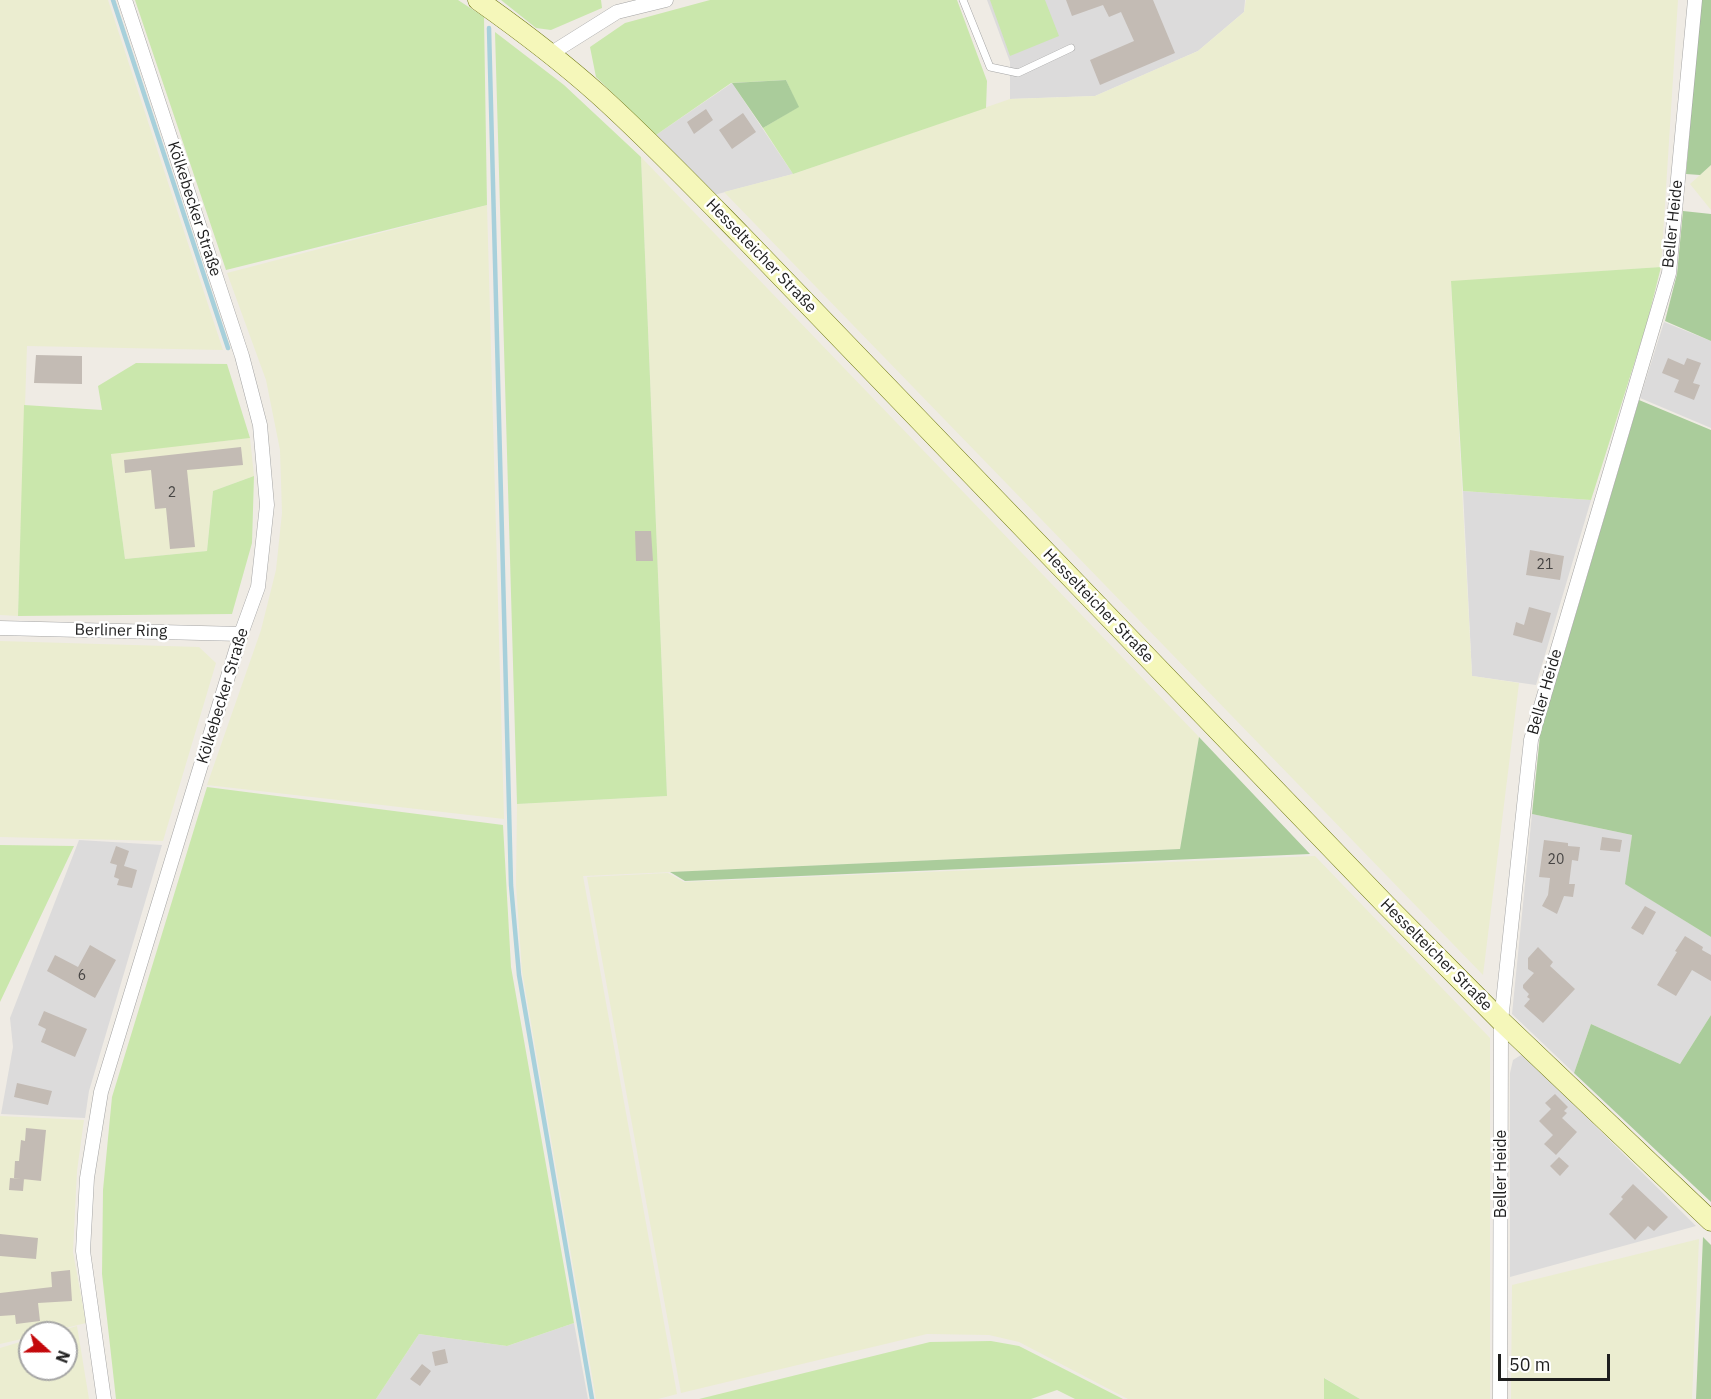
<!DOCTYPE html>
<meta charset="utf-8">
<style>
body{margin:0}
#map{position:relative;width:1711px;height:1399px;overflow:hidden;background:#efebe4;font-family:"IBM Plex Sans",sans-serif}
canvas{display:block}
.north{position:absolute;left:18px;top:1321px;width:60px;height:60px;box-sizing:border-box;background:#fff;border:2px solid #a5a5a5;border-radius:50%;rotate:111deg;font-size:16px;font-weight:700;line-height:24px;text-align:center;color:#1e1e1e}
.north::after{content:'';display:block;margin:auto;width:21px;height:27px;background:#c4080b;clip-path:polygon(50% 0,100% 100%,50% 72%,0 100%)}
.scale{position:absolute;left:1498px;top:1354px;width:112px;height:27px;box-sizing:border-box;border:3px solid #1e1e1e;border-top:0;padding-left:8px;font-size:18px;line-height:21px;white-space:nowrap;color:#1e1e1e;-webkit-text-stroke:4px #fff;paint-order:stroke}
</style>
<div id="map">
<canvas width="1711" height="1399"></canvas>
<div class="north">N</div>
<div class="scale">50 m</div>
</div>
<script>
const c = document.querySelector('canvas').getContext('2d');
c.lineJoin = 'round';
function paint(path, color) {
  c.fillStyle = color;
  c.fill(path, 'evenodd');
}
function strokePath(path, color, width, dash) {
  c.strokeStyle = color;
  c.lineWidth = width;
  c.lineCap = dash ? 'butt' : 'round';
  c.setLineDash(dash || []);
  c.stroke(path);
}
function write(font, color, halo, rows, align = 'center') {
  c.font = font + ' "IBM Plex Sans",sans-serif';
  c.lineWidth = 5;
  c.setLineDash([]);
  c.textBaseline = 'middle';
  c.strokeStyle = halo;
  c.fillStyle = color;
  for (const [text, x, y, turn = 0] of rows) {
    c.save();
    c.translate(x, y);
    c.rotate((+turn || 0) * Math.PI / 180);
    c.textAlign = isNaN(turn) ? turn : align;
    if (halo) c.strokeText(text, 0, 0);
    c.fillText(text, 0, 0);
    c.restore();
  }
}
paint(new Path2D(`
 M987 0H1245L1244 12 1198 51 1095 96 1010 99V62Z
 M732 83 793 174 714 195 656 135Z
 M1664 322 1711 341V428L1640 398Z
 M1463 491 1591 500 1536 685 1472 676Z
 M1532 814 1632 835 1626 884 1711 937V1015L1680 1064 1591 1024 1574 1073 1512 1014Z
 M79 840 162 845 89 1091 85 1118 1 1114 13 1047 10 1018Z
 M1521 1055 1535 1066 1696 1226 1510 1277V1073L1513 1060Z
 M574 1323 588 1399H376L419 1334 507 1346Z`), '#dcdbdb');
paint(new Path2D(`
 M0 0H108L223 350 27 346 18 616 0 615Z
 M1246 0H1678L1661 267 1451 282 1472 676 1519 683 1483 975 724 192 793 174 1010 99 1095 96 1198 51 1244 12Z
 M641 157 1199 737 1180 849 583 876 677 1394 658 1399H596L522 971 516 885 517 804 667 796Z
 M1711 165V210L1690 184Z
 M487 205 504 819 207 785 261 630 276 570 282 513 280 450 266 380 227 273Z
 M250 438 254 476 213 491 207 551 125 559 111 453Z
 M0 641 199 647 216 663 163 841 0 837Z
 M1315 856 1490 1038V1399H1360L1325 1378 1324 1399H1128L1019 1342 989 1335 927 1334 681 1393 587 877 668 873 684 882Z
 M0 1116 84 1120 77 1171 73 1252 86 1323 45 1333H30V1337L0 1344Z
 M1699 1239 1692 1399H1511L1512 1285Z
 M77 1326 89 1399H0V1348L30 1339V1369H66V1333H53Z`), '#ebedd0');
paint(new Path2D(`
 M135 0H458L484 17 487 205 226 270Z
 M501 0H601L602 8 551 30 536 28Z
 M710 0H957L987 81 986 108 793 174 763 128 798 107 786 80 731 83 656 135 596 77 590 47 625 23Z
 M990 0H1045L1059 36 1010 56Z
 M495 32 564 85 641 157 667 796 517 804Z
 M1661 267 1647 323 1591 500 1463 491 1451 281Z
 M136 363 227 364 250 438 111 454 125 559 207 551 213 491 254 476 252 543 232 614 18 616 24 405 102 410 98 386Z
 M207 787 503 825 511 967 574 1323 507 1346 419 1334 376 1399H116L102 1274 103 1190 112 1097Z
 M0 845 74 846 0 1002Z
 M991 1341 1019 1346 1123 1399H1075L1057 1390 1031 1399H699L930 1342Z
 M1324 1378 1360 1399H1324Z`), '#cae7ac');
paint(new Path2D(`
 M1701 0H1711V165L1700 175 1686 174Z
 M786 80 799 107 763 128 732 83Z
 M1683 211 1711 214V341L1665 321 1677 274Z
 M1639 400 1711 430V937L1625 884 1632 835 1532 814 1540 735Z
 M1199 737 1310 854 685 881 670 872 1180 849Z
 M1711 1015V1202L1574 1073 1591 1024 1680 1064Z
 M1703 1237 1711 1245V1399H1696Z`), '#aacc9b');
strokePath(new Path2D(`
 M113 0 228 348
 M489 28 511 885 519 975 592 1399`), '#a7d0db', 4.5);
paint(new Path2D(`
 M1066 0H1153L1175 53 1100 85 1090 60 1134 41 1121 12 1109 17 1103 5 1072 16Z
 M706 109 713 120 694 134 687 122Z
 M743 113 756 132 732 149 719 130Z
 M36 355 82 356V384L34 383Z
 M1668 358 1684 365 1687 358 1701 363 1693 383 1700 385 1694 400 1674 392 1679 380 1662 373Z
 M241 447 243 465 187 470 195 547 170 549 166 508 155 509 151 470 125 473 124 460Z
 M635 531H651L653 561H636Z
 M1530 550 1564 556 1560 580 1526 575Z
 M1529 607 1551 613 1542 643 1513 635 1516 622 1524 625Z
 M1602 837 1622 840 1620 852 1600 850Z
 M1544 840 1568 843V846L1580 847 1578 861 1572 860 1569 884H1575L1573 897 1564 896 1557 914 1542 906 1548 895 1550 878 1539 877Z
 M116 846 129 851 124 866 137 870 132 888 117 885 119 879 114 877 117 865 110 863Z
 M1645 906 1656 912 1643 935 1631 928Z
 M1685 936 1703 947 1702 950 1711 955V981L1692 970 1676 996 1657 985 1677 952 1675 951Z
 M90 945 116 960 95 998 47 971 55 955 78 967Z
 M1538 947 1553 962 1550 966 1575 989 1543 1023 1524 1006 1530 999 1527 997 1529 994 1523 988V985L1534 973 1528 969V958Z
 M44 1011 87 1029 75 1057 41 1042 46 1029 38 1025Z
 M17 1083 52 1091 48 1105 14 1097Z
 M1555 1094 1568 1107 1564 1111 1567 1113 1562 1118 1577 1132 1556 1155 1544 1144 1553 1135 1539 1121 1551 1109 1545 1103Z
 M26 1128 46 1130 41 1181 14 1178 15 1161H19L21 1140 25 1141Z
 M1559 1157 1569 1166 1560 1176 1550 1166Z
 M10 1178 24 1179 23 1191 9 1190Z
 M1633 1184 1668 1217 1654 1231 1648 1226 1635 1240 1609 1214 1623 1199 1621 1197Z
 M0 1234 38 1238 36 1259 0 1256Z
 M70 1270 72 1301 38 1303 40 1321 16 1324 15 1315 0 1316V1293L52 1287 51 1272Z
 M445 1349 448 1363 435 1366 432 1352Z
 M422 1364 431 1371 420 1386 410 1379Z`), '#c3bbb4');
const lane = new Path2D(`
 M963 0 990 67 1018 73 1071 48`);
const street = new Path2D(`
 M550 54 617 12 666 0
 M0 628 241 634
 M104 1399 83 1251 87 1178 101 1092 241 634 258 587 267 505 260 425 242 356 125 0
 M1500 1399 1501 1021 1531 740 1669 273 1695 0`);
const secondary = new Path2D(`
 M478 0C519 29 560 60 598 94 648 139 695 188 742 236L1386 905 1501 1021 1711 1221`);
strokePath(lane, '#a5a5a5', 8);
strokePath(street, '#a5a5a5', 15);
strokePath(secondary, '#677109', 21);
strokePath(lane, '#fff', 7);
strokePath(street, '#fff', 14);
strokePath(secondary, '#f5f7ba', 20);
write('14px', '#474544', null, [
 ["2",172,493],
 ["21",1545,565],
 ["20",1556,860],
 ["6",82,976]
]);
write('16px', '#1e1e1e', '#fff', [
 ["Kölkebecker Straße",194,209,72],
 ["Beller Heide",1673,224,-84],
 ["Hesselteicher Straße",761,256,46],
 ["Hesselteicher Straße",1098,606,46],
 ["Berliner Ring",121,631,1],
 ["Beller Heide",1545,692,-74],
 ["Kölkebecker Straße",223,696,-73],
 ["Hesselteicher Straße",1436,955,45],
 ["Beller Heide",1501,1174,-90]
]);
</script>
